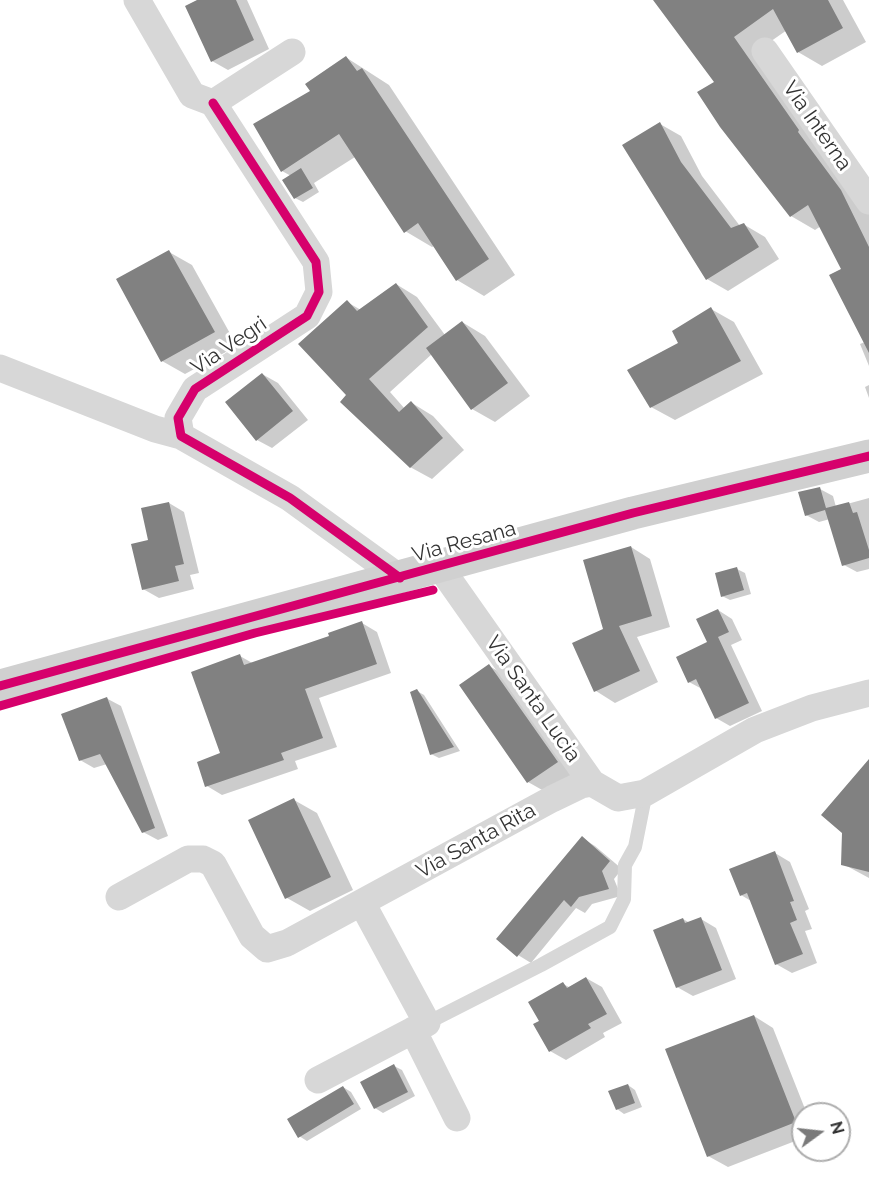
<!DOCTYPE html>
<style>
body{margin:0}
#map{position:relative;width:869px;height:1180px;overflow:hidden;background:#fff;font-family:Raleway,sans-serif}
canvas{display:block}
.north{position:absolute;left:791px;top:1102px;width:60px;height:60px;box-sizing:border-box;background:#fff;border:2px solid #adadad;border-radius:50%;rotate:75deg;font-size:16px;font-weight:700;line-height:24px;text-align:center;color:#333}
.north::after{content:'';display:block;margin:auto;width:21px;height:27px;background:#7a7a7a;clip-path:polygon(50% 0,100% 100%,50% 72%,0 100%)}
</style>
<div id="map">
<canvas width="869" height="1180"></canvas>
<div class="north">N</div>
</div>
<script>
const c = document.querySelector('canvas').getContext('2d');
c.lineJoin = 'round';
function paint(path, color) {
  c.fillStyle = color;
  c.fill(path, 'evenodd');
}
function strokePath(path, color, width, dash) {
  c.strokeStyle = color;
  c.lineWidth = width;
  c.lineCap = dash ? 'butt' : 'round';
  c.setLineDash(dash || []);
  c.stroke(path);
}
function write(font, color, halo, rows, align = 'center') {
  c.font = font + ' Raleway,sans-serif';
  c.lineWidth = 6;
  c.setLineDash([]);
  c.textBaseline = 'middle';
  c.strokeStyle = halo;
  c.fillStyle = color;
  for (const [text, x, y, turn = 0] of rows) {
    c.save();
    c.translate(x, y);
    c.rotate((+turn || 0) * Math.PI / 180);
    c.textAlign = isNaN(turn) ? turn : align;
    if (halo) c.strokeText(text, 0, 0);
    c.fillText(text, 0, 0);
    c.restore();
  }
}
paint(new Path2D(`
 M200 0H247L269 49 228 70 212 61 187 7Z
 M662 0H843L866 42 822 66 798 52 787 30 757 51 869 214V366L860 344 865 342 843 269 821 226 815 230 791 216 716 82Z
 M347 58 389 85 515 275 484 296 457 280 434 246 432 247 405 231 355 157 314 183 319 192 303 202 295 198 291 176 282 171 312 91Z
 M660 124 681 136 702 176 740 226 743 224 765 237 779 259 728 291 707 279Z
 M169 252 192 265 237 346 185 374 162 361Z
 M396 284 417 297 445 335 462 322 485 336 530 396 495 422 472 409 432 354 390 392 405 409 412 403 433 416 464 450 432 479 410 467 348 395 347 302 361 310Z
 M711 309 734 322 763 374 675 420 651 407 680 343Z
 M262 374 278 383 308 420 272 448 257 440Z
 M869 385V398L865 387Z
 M820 489 833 496 836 507 869 498V569L857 572 844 565 830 519 819 522 806 515Z
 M169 503 184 512 199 573 190 575 194 589 159 598 143 589 150 541Z
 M631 547 650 559 670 627 637 637 658 682 615 703 596 691 574 644 605 629Z
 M737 569 745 573 751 594 730 600 722 596Z
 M718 610 732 619 742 640 731 645 762 711 730 726 716 718 702 689 689 682 709 643Z
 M362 623 377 632 391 673 319 698 337 747 295 761 298 769 222 795 207 786 222 754 240 656 254 664 331 637Z
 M489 666 512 679 580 776 551 795 528 782Z
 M417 691 424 695 460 751 439 758 431 754Z
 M106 698 121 706 168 836 158 840 143 832 107 764 94 768 80 760Z
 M869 778V878L843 864Z
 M294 800 317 813 353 890 310 911 287 898Z
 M582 838 595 846 622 869 614 879 621 896 592 904 585 913 576 908 531 963 518 955Z
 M775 853 790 862 809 909 805 911 812 929 805 931 817 963 792 973 776 964 751 901 741 895Z
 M683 919 690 923 701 919 716 928 736 979 693 996 677 987Z
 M586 978 602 987 622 1023 603 1033 605 1037 566 1060 550 1051 541 1021 563 984 569 987Z
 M754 1016 773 1028 807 1114H803V1138L728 1167 708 1156Z
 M394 1066 402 1070 415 1096 383 1113 375 1108 362 1082Z
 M628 1085 635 1090 642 1107 624 1114 617 1109Z
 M343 1087 351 1092 361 1109 307 1141 299 1136Z`), '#0003');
paint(new Path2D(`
 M197 0H236L254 40 211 62 185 6Z
 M653 0H828L843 28 797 53 773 9 734 37 799 130 798 132 841 190 869 247V353L829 275 841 269 808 205 790 217 720 127 697 92 714 82Z
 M346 56 357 71 362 68 489 259 456 281 418 223 404 233 339 134 281 172 253 124 310 91 305 84Z
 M660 122 681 162 731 228 744 223 759 247 706 280 622 145Z
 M301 168 313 188 294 199 282 180Z
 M169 250 215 332 161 362 116 279Z
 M396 283 428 327 369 379 399 412 411 401 443 438 410 468 340 402 346 395 298 344 347 300 357 311Z
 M711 307 741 361 650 408 627 370 678 343 672 331Z
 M462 321 508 383 471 410 426 348Z
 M262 373 293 411 256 441 225 402Z
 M820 487 826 508 849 502 853 513 857 512 869 550V558L842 566 825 510 805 516 798 492Z
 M169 502 184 564 175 566 179 581 142 590 131 544 148 540 141 508Z
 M631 546 652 616 619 626 640 671 594 692 572 643 603 629 583 560Z
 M737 567 744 590 721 597 715 573Z
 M718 609 729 632 718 637 749 703 715 719 696 679 688 683 676 657 707 642 696 619Z
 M362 621 377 664 305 689 323 738 281 753 284 760 205 787 197 762 220 753 191 672 240 654 244 665 329 636 328 633Z
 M489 664 558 762 527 783 459 685Z
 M417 689 454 747 430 755 410 692Z
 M107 697 155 828 142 833 100 754 79 761 61 714Z
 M869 759V872L841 865 842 833 821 815Z
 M294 798 331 877 285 899 248 820Z
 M582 836 610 861 602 871 609 889 579 897 571 907 564 900 517 957 496 939Z
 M775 851 794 901 790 902 797 920 790 923 803 954 775 965 747 893 740 896 729 869Z
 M701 917 722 970 676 988 653 930 683 918 685 923Z
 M586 977 607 1014 588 1024 591 1028 549 1052 533 1024 539 1021 528 1002 563 982 567 988Z
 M754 1015 796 1122 707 1157 665 1049Z
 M394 1064 408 1092 374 1109 360 1082Z
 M628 1084 635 1103 616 1110 608 1091Z
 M343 1086 354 1104 298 1138 287 1119Z`), '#818181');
strokePath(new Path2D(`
 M427 1023 541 965 610 927 624 899 625 865 635 847 646 792`), '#d7d7d7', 14);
strokePath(new Path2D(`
 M137 0 192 95 213 103 292 52
 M765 51 869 201
 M213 103 316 262 319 292 307 316 195 389 178 418 181 436 290 498 400 578
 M0 368 155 429 181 436
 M440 567 592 783 618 798 645 793 755 730 812 708 869 693
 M119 897 188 859H203L213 864 252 936 267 949 287 943 552 799 581 785 592 783
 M413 1030 457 1118
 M318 1080 427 1023 362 903`), '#d7d7d7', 27);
strokePath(new Path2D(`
 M0 686 633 513 869 456`), '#d0d0d0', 33);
strokePath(new Path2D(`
 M213 103 316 262 319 292 307 316 195 389 178 418 181 436 290 498 400 578
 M0 686 633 513 869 456
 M0 706 255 633 433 590`), '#d6006c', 9);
write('21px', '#333', '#fff', [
 ["Via Interna",817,126,55],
 ["Via Vegri",229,346,-34],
 ["Via Resana",464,542,-15],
 ["Via Santa Lucia",533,699,55],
 ["Via Santa Rita",476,841,-29]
]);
</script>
